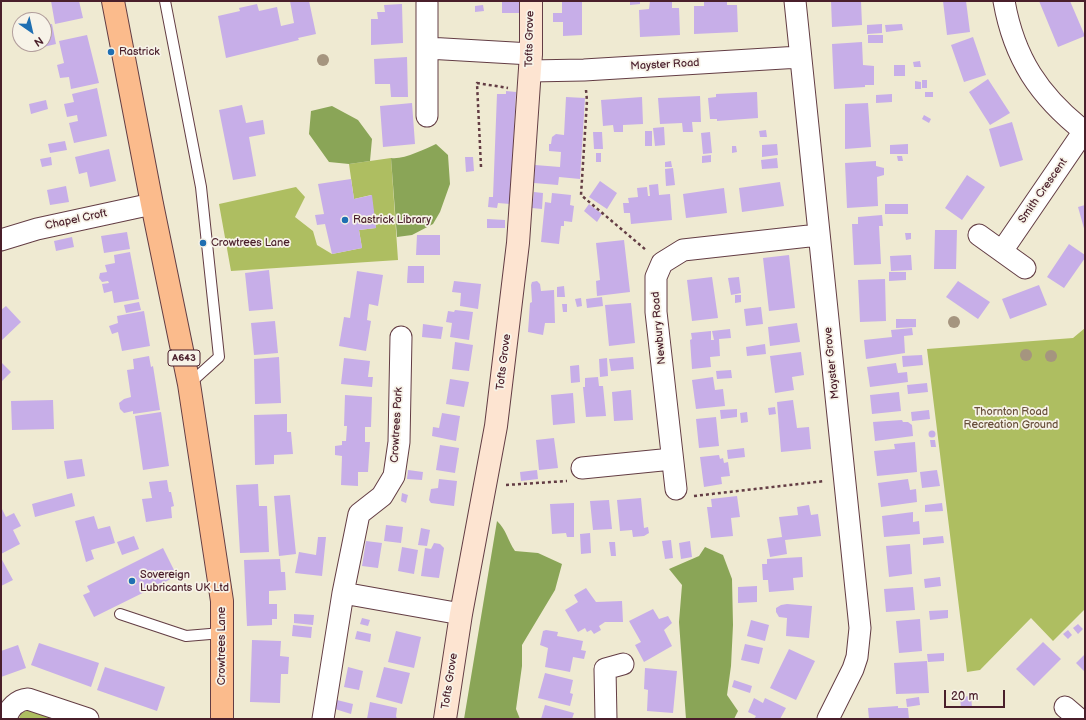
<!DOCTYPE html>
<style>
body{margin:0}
#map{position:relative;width:1086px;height:720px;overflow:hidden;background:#efead2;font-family:"Balsamiq Sans",sans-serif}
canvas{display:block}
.frame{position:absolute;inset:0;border:2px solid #4a1f2b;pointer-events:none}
.north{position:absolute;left:12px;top:12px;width:40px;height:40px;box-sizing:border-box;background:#f7f3e8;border:1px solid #b29e9c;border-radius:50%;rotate:146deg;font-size:11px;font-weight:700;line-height:16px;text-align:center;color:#4a1f2b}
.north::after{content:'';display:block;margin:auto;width:14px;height:18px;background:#1f6fb2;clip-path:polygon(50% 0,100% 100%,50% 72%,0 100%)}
.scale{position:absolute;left:944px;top:690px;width:61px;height:18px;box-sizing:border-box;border:2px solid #4a1f2b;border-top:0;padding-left:5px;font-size:12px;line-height:14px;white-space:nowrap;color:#4a1f2b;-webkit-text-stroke:3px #f7f3e8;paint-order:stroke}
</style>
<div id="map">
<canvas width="1086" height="720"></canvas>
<div class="frame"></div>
<div class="north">N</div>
<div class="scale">20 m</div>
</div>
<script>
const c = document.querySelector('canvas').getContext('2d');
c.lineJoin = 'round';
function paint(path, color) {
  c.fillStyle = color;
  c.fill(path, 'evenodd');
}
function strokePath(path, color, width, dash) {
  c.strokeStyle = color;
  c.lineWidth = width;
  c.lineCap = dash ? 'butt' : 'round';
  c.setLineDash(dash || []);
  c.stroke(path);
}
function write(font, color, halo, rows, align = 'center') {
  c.font = font + ' "Balsamiq Sans",sans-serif';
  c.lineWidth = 3.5;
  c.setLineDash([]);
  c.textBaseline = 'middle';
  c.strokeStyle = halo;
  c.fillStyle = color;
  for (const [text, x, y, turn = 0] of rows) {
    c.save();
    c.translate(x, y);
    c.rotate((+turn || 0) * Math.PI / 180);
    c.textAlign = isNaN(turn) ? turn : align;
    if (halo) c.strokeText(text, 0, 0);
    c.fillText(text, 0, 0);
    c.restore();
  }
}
paint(new Path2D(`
 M391 158 398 260 231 271 219 204 296 187 305 197 295 217 313 231 317 245 332 254 362 248 359 230 376 228 371 195 354 199 349 164Z
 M1085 328V609L1053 641 1031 618 980 670 967 672 927 349 1073 338Z
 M31 710 63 719H19C21 712 24 711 31 710Z`), '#aebe61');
paint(new Path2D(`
 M332 106 358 120 372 139 370 161 349 164 329 162 309 134 311 111Z
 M436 144 448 155 450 184 440 212 433 224 412 235 397 237 391 158C403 160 425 149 436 144Z
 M497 521C506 529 508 541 515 551L538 553 562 564 555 590 522 645V666L516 709 520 719H464Z
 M705 547 723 555 732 579 733 625 731 666 727 695 738 711 734 719H686L679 622 682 585 669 569 699 556Z`), '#8aa557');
paint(new Path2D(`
 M51 1H79L83 18 55 24Z
 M290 1H309L316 34 298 38 299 40 226 58 218 16 240 11 239 8 257 4 259 11 277 7 281 26 294 23Z
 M502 1H522V13H502Z
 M562 1H582V35L563 36V22H553V13H562Z
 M630 1H640V4L630 5Z
 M650 1H672V8H679L680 35 640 37 639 10 649 9Z
 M704 1H727V5H737L738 32 694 34V6H704Z
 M831 1H861L862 25 832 27Z
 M943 1H966L970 32 947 35Z
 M1039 1H1070L1085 36 1058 47Z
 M402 4 403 43 371 45V19H378L377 12H385L384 5Z
 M483 5 484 11 475 12V6Z
 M52 24 56 44 39 48 38 44H44V25Z
 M882 24V33L867 34V25Z
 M902 24 903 30 886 32 885 25Z
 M87 35 99 83 71 89 69 77 60 78 57 65 64 63 59 41Z
 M868 35H883V43H868Z
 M973 37 986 75 964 82 951 45Z
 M862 42 863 65 874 66V85H865V87L834 89 832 44Z
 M407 57 408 97H391L390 84H375L374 59Z
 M920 61 921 67H914L913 62Z
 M894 65H905V76H894Z
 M988 79 1010 113 990 125 969 92Z
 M922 80H927V88H922Z
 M915 81 921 82V89H915Z
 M97 88 107 136 74 143 69 123 78 121 77 115 67 117 64 104 74 102 72 94Z
 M506 91 516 92 510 204 498 203 497 208 488 207 489 197H493L497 94H506Z
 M757 92 758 118 717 121V119H710L708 98 716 97V94Z
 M925 92H933V97H925Z
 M892 94V102L876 103V95Z
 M700 96 701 122H692L693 132H683L682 123 660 124 658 98Z
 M566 97 585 98 580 179 559 177 558 185 534 183 535 165 560 167 561 152 549 151V144H551L552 137 556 134 564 135Z
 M642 97 643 124 623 125V132H614L613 125 603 126 601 100Z
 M46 100 48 109 31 114 29 104Z
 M412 103 415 144 383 147 380 106Z
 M868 103 871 147 845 149V104Z
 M242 105 246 123 263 120 265 134 249 137 256 176 233 180 219 110Z
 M924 115 931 119 929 123 922 119Z
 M1012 122 1023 160 1000 167 989 129Z
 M664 127 665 145 655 146 653 128Z
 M766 130 767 137H760L759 131Z
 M645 131H652V146H645Z
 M593 132H602L603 149H594Z
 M710 132 712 153 703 154 701 133Z
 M65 141 67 150 50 153 48 144Z
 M777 144 778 155 762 157V145Z
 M908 144V154H890V145Z
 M732 146H736L737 152 732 153Z
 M109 149 116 181 90 187 87 172 79 174 75 157Z
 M596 153H601V162H596Z
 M711 155V162L702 163V156Z
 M897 156H902L903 161H898Z
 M51 157 52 165 42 167 40 159Z
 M465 157H473L474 171 466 172Z
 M777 158 778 168 762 169 761 160Z
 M671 161 672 167H665V162Z
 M876 161V166L884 168V175L877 177 878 206 847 208 845 163Z
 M673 168 675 185 666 186 665 169Z
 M967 175 985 187 962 220 945 208Z
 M351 179 354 199 372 195 376 228 359 230 362 248 332 254 325 224 317 225 315 215 324 214 318 184Z
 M600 181 617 193 607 209 589 197Z
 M780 182 784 206 742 212 739 188Z
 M658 184 659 195 670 194 672 220 631 224 630 213H624L623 203H629L628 198 638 197 637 188 647 187 648 196H650L649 185Z
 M66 186 69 202 50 205 47 190Z
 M724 188 727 213 686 218 683 194Z
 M534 192 543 193 542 209 532 208Z
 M552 193 571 195 570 205 574 206 572 222 564 221V226H561L559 244 541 242 545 202 551 203Z
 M589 204 602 214 597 222 584 211Z
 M885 204H908V214H885Z
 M1085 205V232L1078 207Z
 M882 215 883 226H879L881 264 854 265 852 224H858V217Z
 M487 219 505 220V228H487Z
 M935 230H957L956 269H934Z
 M127 232 130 249 104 253 101 236Z
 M905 233H911V239L906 240Z
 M417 235H440V255H416Z
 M72 237 74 247 56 251 54 241Z
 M624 240 630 292 597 296 596 281 600 280 596 243Z
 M1069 244 1085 255V258L1064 288 1047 277Z
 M130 252 139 299 114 303 112 291 104 293 102 284 109 283 108 281 102 282 99 278 100 273 107 272 105 265 115 263 114 255Z
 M789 255 795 308 769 311 763 258Z
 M911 255 912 270 891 271 890 256Z
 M408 266H424V283H407Z
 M269 270 273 309 249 311 245 273Z
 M357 271 383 275 378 306 369 304 367 320 371 321 366 351 339 346 344 317 350 318Z
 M889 272H906V280L889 281Z
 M712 277 718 318 692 321 687 280Z
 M739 277 741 293 731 295 728 278Z
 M885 279 886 321 860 322 858 280Z
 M454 281 481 284 478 309 460 306 461 293 452 292Z
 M537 281 540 284 541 291 554 290 555 323H545L543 335 528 332 530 303 532 302 531 285 532 282Z
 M958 281 990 302 978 319 946 297Z
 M1039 285 1047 305 1010 319 1002 299Z
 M564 286 565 297H557V287Z
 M735 295H741V302L735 303Z
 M602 297 603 306 587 308 586 299Z
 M581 298 582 306 577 307 575 299Z
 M139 302 141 310 126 313 124 305Z
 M631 303 635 343 609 346 605 305Z
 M562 304H567V312H563Z
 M6 306 21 322 1 341V310Z
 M761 307 763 324 746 326 744 309Z
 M455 310 473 312 469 340 450 337 452 323 446 322 448 311 454 312Z
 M144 311 150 346 122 351 118 332 112 334 109 326 118 323 117 316Z
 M896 319H916V327L896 328Z
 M275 321 278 353 254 355 251 323Z
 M797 323 800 342 770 346 768 327Z
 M423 324 443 327 441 339 422 337Z
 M912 328 913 335 904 336 905 353 866 359 864 340 892 337 891 330Z
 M730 329 731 338 719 339 720 356 710 357 711 367 692 369 690 340 692 339 691 333 711 331V340H714L712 331Z
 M455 342 473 345 469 371 452 369Z
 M765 344 766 354 747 356 746 347Z
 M801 352 804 375 792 377 794 390 775 393 770 356Z
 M922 355 923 365 903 367 902 356Z
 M149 356 151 367 153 366 160 410 133 414V411L124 413 120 409 119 403 124 399 131 397 127 370 134 369 133 359Z
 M279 357 281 403 255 404 254 359Z
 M633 357 634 369 611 371 609 359Z
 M344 358 370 361 368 377H373L372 387 341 384Z
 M607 358 608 376 600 377 599 359Z
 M1 362 11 372 1 382Z
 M896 363 898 373 907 372 908 382 870 387 867 367Z
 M579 365 580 382 571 383 570 366Z
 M731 370 732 378 717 379 716 371Z
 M598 377 599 386H603L606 416 586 417 583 387H585V378Z
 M713 377 715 390 723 389 725 406 696 409 692 380Z
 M450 379 469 382 464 407 446 404Z
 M927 383 928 392 908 394 907 385Z
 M631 390 633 420 614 421 612 392Z
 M899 392 901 411 872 414 870 395Z
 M573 393 575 423 553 425 551 395Z
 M345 395 372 397 371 427H365V442H370L368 472H358V486L341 485 342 456 335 455V446L342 445V441H346L347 426H344Z
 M53 400 54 429 12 430 11 401Z
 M793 400 797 428 809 427 811 449 781 452 777 402Z
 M775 407 776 414 769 415 768 408Z
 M737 409V417L721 419 720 410Z
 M929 410 930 419 912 421 911 412Z
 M161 412 169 466 143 470 135 416Z
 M747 412 748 422 741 423 740 413Z
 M442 413 460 416 456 441 432 436 433 427 439 428Z
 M287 414V432H291L293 454 274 455V464L255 465 254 415Z
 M716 417 719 446 699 448 696 419Z
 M902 420 903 422H908L912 425 913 436 875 441 873 422Z
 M928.5 434a3.5 3.5 0 1 1 7 0a3.5 3.5 0 1 1-7 0Z
 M554 438 558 468 539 470 536 440Z
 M930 440H935L936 447H931Z
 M915 442 917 472 877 476 874 451 895 449 894 444Z
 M440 445 459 448 455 473 436 470Z
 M744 448 745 457 728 459 727 450Z
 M719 455 720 459 723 458 724 463 728 462 730 476 721 477 722 484 704 487 700 457Z
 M82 459 85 476 67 479 64 461Z
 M408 470 423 472 422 480 407 479Z
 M537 470 538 479 521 481 520 472Z
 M937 470 940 486 922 488 920 472Z
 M439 479 457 481 454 506 431 503 429 500 431 489 438 488Z
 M908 479 910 490 916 489 917 502 881 507 878 483Z
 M167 480 169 492H171L174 506 171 507 172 518 146 522 142 499 152 498 149 482Z
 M258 484 259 506H267L269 552 240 553 236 485Z
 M72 493 75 506 35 517 32 504Z
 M402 493 408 495 406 503 401 501Z
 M290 495 296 554 279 556 274 496Z
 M737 496 740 517 731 518 733 536 711 538 707 507H712L711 499Z
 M641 498 644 528 648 527 649 533 644 536 633 537 632 530 620 531 617 500Z
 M609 500 612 529 593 530 590 501Z
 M574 503V537H567L566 533 552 534 550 504Z
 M942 503 943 511 925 512V505Z
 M809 505 811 515 818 514 821 536 785 540 787 554 770 557 767 539 782 537 779 517 798 515 797 507Z
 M1 507 6 517 14 513 21 526 13 530 20 544 1 554Z
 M913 512V522L919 521 920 534 884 537 882 516Z
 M94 516 98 529 110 526 115 543 91 550 94 559 86 562 75 521Z
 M386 525 403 527 401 543 384 541Z
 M421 528 430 530 427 546 418 545Z
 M590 533 591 553 581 554 580 534Z
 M134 536 139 549 122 555 117 542Z
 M943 536 944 543 923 545V538Z
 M318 537H326L322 576 295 573 299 552 316 555Z
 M671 540 673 558 665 559 662 541Z
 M366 541 382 543 378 568 362 566Z
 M690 541 692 557 681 559 679 543Z
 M609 542H615L616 556H611Z
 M434 543 440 544 444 548 439 578 421 576 425 548 431 549Z
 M910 544 912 574 889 577 886 546Z
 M402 547 418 550 414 574 398 571Z
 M163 548 177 576 94 617 83 595 90 592 87 586Z
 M802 557 803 577 793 578 794 590 769 592 768 580H763L762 564H767V559Z
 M1 558 13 580 1 586Z
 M280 559 281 572H285L286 590 269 591V604H277V619H272V625L247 626 244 560Z
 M940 577 941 586 925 588 924 579Z
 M757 586V602L738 603V587Z
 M913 587 915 610 886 612 884 589Z
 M586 588 596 602 622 601 623 622H605L599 626 601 630 594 634 591 630 587 632 585 628 578 632 565 610 578 602 574 595Z
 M787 604 812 606 809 638 786 636 787 618 779 617 776 612V608L781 605Z
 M653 609 659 619 668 616 672 623 664 630 672 646 644 662 635 645 641 642 629 621Z
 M948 610V618L930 620 929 611Z
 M294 614 314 615 313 625 294 623Z
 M362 618 370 620 368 626 360 624Z
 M920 619 922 651 899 653 896 621Z
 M751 620 769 625 765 641 747 636Z
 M1078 624 1083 629 1078 634 1073 628Z
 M293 625 312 627 311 638 292 636Z
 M546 630 558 632 557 636 583 641 581 650 586 651 584 659 573 657 570 672 545 667 548 648 540 645 543 631Z
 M1068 630 1072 635 1068 639 1063 634Z
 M357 631 371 634 370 642 355 639Z
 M396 631 421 637 414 668 388 662Z
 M252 640 281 641 280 656 289 657 288 674H281L280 703 250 702Z
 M1043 642 1061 659 1034 686 1016 669Z
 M39 643 99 663 91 687 31 665Z
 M745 644 763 648 759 664 741 660Z
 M18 645 26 668 1 677V651Z
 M789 649 815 661 796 700 770 688Z
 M944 653V661L928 662 927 654Z
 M1085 654V672L1076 663Z
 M927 661 929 693 896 694 894 663Z
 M105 667 165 687 157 711 97 690Z
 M348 667 363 671 359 690 344 687Z
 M384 667 410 673 402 704 376 697Z
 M645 668 677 671 673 713 647 711 648 690 644 689Z
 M545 673 573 680 570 693 573 694 570 706 538 698Z
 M734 680 752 686 750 693 732 687Z
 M971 696 972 707 961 708 960 697Z
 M919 697 920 705 907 707 906 699Z
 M754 698 763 703 765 698 786 708 780 719H754L756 716 748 712Z
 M337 700 353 704 351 714 335 709Z
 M370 702 397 708 396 716 397 719H367Z
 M545 705 574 713 572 719H541Z
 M898 706V708H908L909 719H869L868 708Z`), '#c7aee8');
const lane = new Path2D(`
 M165 1 201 187 219 357 189 384
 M120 614 186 636 222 633`);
const street = new Path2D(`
 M795 1 860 628 857 657 853 669 828 719
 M1004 1C1014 58 1039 96 1085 132
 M427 3V116
 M427 48 531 54
 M530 71 584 70 800 57
 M979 235 1025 268
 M1 240 37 229 152 204
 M1002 251 1084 131
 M582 468 672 459
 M676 489 656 312V277L662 263 683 250 818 235
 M343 593 461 614
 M1065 707 1079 719
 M6 719C9 708 17 700 28 699L88 719
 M323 719 343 593 359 514 382 496 394 476 399 442 401 337
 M606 719 605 669 623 664`);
const secondary = new Path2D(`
 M445 719 461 614 496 426 518 243 531 54V1`);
const primary = new Path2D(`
 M113 1 152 204 189 384 222 601V719`);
strokePath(lane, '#633d44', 12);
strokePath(street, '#633d44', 23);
strokePath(secondary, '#633d44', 24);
strokePath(primary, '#633d44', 24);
strokePath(new Path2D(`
 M586 90 587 101 581 195 646 250
 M481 167 477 83 508 88
 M506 485 567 481
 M694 496 825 481`), '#633d44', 2.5, [3, 3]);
strokePath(lane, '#fff', 10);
strokePath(street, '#fff', 21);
strokePath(secondary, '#fde4d1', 22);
strokePath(primary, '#fbbb8c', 22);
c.fillStyle = '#a5957f';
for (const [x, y] of [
 [323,60],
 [954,322],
 [1026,355],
 [1051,356]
]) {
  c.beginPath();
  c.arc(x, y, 6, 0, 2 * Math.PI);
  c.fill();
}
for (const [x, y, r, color] of [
 [111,52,4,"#1f6fb2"],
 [345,220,4,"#1f6fb2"],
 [203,243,4,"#1f6fb2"],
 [132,581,4,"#1f6fb2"]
]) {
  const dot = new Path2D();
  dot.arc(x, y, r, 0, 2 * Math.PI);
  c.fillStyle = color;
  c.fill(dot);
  strokePath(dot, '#f7f3e8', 1.5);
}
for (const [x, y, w] of [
 [184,358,32]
]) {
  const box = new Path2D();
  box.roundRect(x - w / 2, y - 8, w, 16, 3);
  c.fillStyle = '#f7f3e8';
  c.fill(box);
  strokePath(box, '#4a1f2b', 1);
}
write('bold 10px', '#4a1f2b', null, [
 ["A643",184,358]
]);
write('11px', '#4a1f2b', '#f7f3e8', [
 ["Tofts Grove",530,39,-89],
 ["Mayster Road",665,65,-3],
 ["Smith Crescent",1043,191,-55],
 ["Chapel Croft",76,220,-12],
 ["Newbury Road",659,328,-95],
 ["Tofts Grove",504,362,-83],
 ["Mayster Grove",832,363,-96],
 ["Crowtrees Park",397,425,-87],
 ["Crowtrees Lane",222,646,-90],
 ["Tofts Grove",450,681,-81]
]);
write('11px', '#4a1f2b', '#f7f3e8', [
 ["Rastrick",119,52],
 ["Rastrick Library",353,220],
 ["Crowtrees Lane",211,243],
 ["Sovereign",140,575],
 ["Lubricants UK Ltd",140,588]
], 'left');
write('11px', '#684f3b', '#f7f3e8', [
 ["Thornton Road",1011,412],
 ["Recreation Ground",1011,425]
]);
</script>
